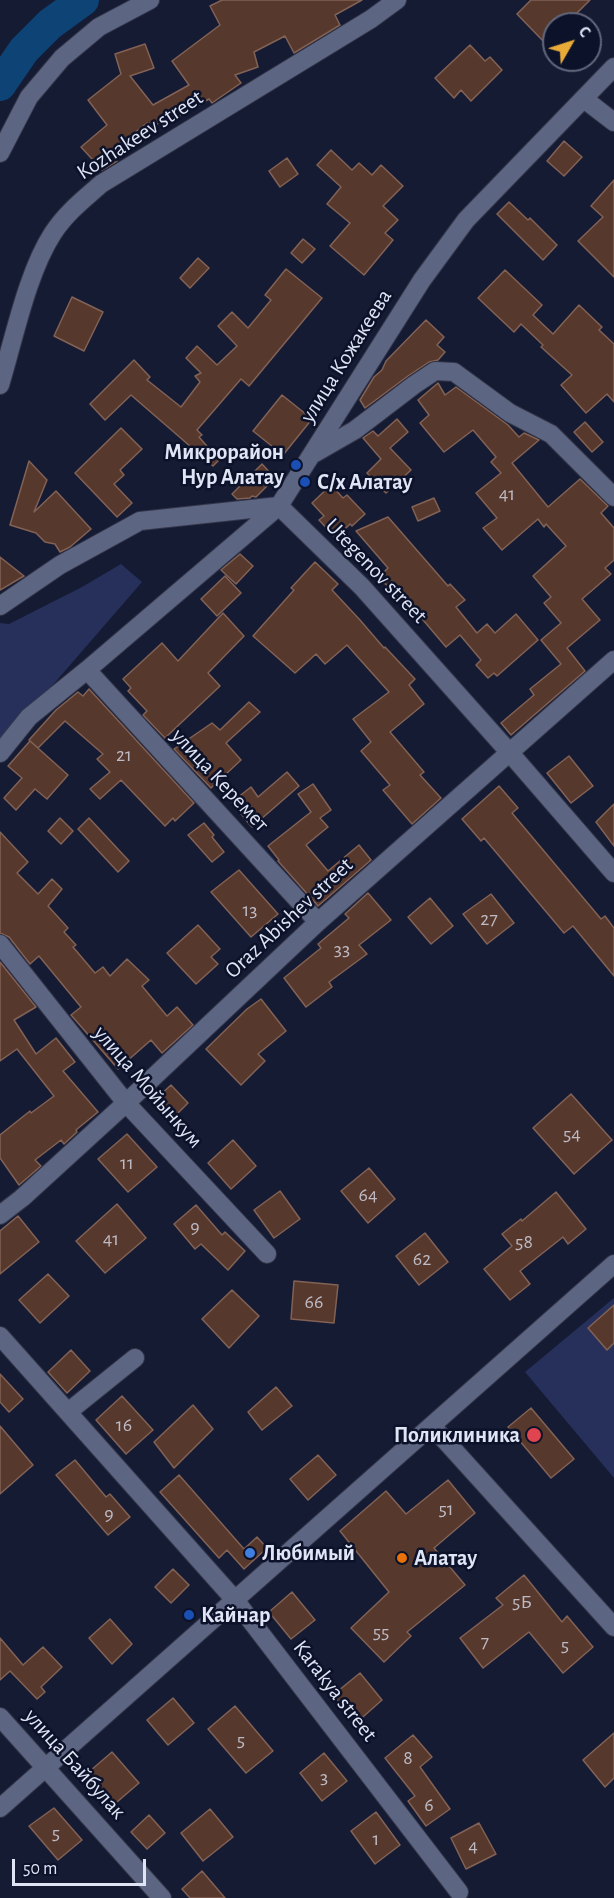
<!DOCTYPE html>
<meta charset="utf-8">
<style>
body{margin:0}
#map{position:relative;width:614px;height:1898px;overflow:hidden;background:#151b33;font-family:"Alegreya Sans",sans-serif}
canvas{display:block}
.north{position:absolute;left:542px;top:12px;width:60px;height:60px;box-sizing:border-box;background:#0c1229;border:2px solid #61667b;border-radius:50%;rotate:51deg;font-size:16px;font-weight:700;line-height:24px;text-align:center;color:#e0e5f6}
.north::after{content:'';display:block;margin:auto;width:21px;height:27px;background:#e9ab38;clip-path:polygon(50% 0,100% 100%,50% 72%,0 100%)}
.scale{position:absolute;left:12px;top:1859px;width:134px;height:27px;box-sizing:border-box;border:3px solid #e0e5f6;border-top:0;padding-left:8px;font-size:18px;line-height:21px;white-space:nowrap;color:#e0e5f6;-webkit-text-stroke:4px #0c1229;paint-order:stroke}
</style>
<div id="map">
<canvas width="614" height="1898"></canvas>
<div class="north">С</div>
<div class="scale">50 m</div>
</div>
<script>
const c = document.querySelector('canvas').getContext('2d');
c.lineJoin = 'round';
function paint(path, color) {
  c.fillStyle = color;
  c.fill(path, 'evenodd');
}
function strokePath(path, color, width, dash) {
  c.strokeStyle = color;
  c.lineWidth = width;
  c.lineCap = dash ? 'butt' : 'round';
  c.setLineDash(dash || []);
  c.stroke(path);
}
function write(font, color, halo, rows, align = 'center') {
  c.font = font + ' "Alegreya Sans",sans-serif';
  c.lineWidth = 5;
  c.setLineDash([]);
  c.textBaseline = 'middle';
  c.strokeStyle = halo;
  c.fillStyle = color;
  for (const [text, x, y, turn = 0] of rows) {
    c.save();
    c.translate(x, y);
    c.rotate((+turn || 0) * Math.PI / 180);
    c.textAlign = isNaN(turn) ? turn : align;
    if (halo) c.strokeText(text, 0, 0);
    c.fillText(text, 0, 0);
    c.restore();
  }
}
paint(new Path2D(`
 M121 564 142 582 0 746V623L9 624 82 587Z
 M614 1298V1478L525 1372Z`), '#26305a');
strokePath(new Path2D(`
 M0 85 24 50 50 24 83 0`), '#0e4375', 32);
const building = new Path2D(`
 M222 0H362L335 15 340 25 294 53 285 36 254 52 258 67 235 75 241 83 212 103 209 99 171 121 168 116 151 129 147 123 110 152 117 161 102 170 81 147 107 125 88 100 121 74 115 54 145 44 154 68 130 76 153 105 189 85 172 61 220 25 210 6Z
 M531 0H590L566 24H554V35L546 44 517 14Z
 M470 45 485 61 490 57 502 70 471 101 461 90 454 98 435 78Z
 M564 141 582 157 564 176 547 161Z
 M331 150 352 170 359 163 372 175 381 165 403 186 383 206 398 220 385 233 393 240 364 275 330 246 350 223 327 204 341 187 317 165Z
 M287 158 298 174 280 187 269 171Z
 M614 180V277L578 241 603 217 591 206Z
 M509 202 528 220 530 218 557 245 543 260 497 214Z
 M303 239 315 249 302 263 291 253Z
 M198 258 209 268 190 288 180 278Z
 M286 269 322 298 249 386 241 379 197 430 202 435 199 437 219 460 213 466 131 395 105 420 90 404 134 360 150 377 147 380 181 407 200 382 195 376 201 373 186 358 197 346 217 365 237 346 218 326 232 312 248 328 271 300 265 295Z
 M505 270 542 305 533 315 553 334 579 305 602 327 599 330 614 344V402L607 394 586 413 561 385 572 375 541 347 543 345 521 324 514 332 478 298Z
 M72 297 103 312 84 351 54 336Z
 M426 320 444 337 437 345 445 352 438 360 429 362 408 376 365 408 360 400 374 377 382 370 386 361Z
 M438 383 445 395 456 387 508 425 519 437 524 433 539 440 512 463 548 507 580 479 608 506 601 513 614 528V560L605 568 611 574 582 599 600 620 567 648 585 671 511 735 501 723 534 695 530 689 561 664 541 640 561 623 544 603 551 597 533 576 566 546 546 524 544 527 538 519 502 550 483 528 497 518 476 493 501 473 491 462 496 457 473 430 444 452 420 423 429 415 418 400Z
 M282 395 312 419 283 455 253 431Z
 M397 419 408 432 390 448 411 470 386 493 367 473 381 459 363 438 373 431 378 436Z
 M585 422 603 442 592 452 574 432Z
 M121 428 142 449 120 470 124 475 114 484 132 503 117 517 75 473Z
 M29 461 47 480 34 512 56 491 91 529 70 547 60 552 55 544 45 542 36 533 10 525Z
 M262 464 275 478 256 497 252 496 250 498 237 499 232 494Z
 M331 485 343 498 347 495 365 514 352 526 350 524 336 538 319 520 324 516 312 503Z
 M434 498 440 511 418 521 412 507Z
 M388 517 448 586 450 584 465 600 456 607 477 633 487 624 495 633 516 614 538 640 497 676 494 673 488 678 476 665 481 660 460 635 446 647 418 614 413 618 401 604 403 603 379 577 388 568 356 531Z
 M240 554 253 566 236 584 221 570Z
 M0 557 24 576 0 590Z
 M315 562 338 584 332 590 360 620 384 648 385 647 415 679 409 685 424 704 390 732 424 772 420 775 441 798 412 824 383 790 390 785 361 751 371 742 353 719 389 692 347 645 325 664 316 654 295 673 253 636 294 590 291 588Z
 M225 576 241 593 217 616 201 599Z
 M223 613 244 636 208 673 220 686 165 738 143 715 147 711 128 691 131 688 123 679 162 643 178 661Z
 M89 689 194 803 175 821 173 818 165 826 121 780 100 799 90 789 110 772 97 759 103 754 65 721 38 748 29 740 56 710 78 692 83 696Z
 M249 702 260 712 226 743 241 760 211 788 174 749 212 723 220 730Z
 M30 741 68 775 47 799 35 789 16 810 4 798 22 778 8 766Z
 M569 756 593 786 571 803 547 773Z
 M287 772 299 786 252 827 250 825 232 802 251 787 258 797Z
 M313 784 331 810 320 818 328 827 306 845 328 871 359 845 371 860 318 906 278 861 279 860 268 846 311 812 298 794Z
 M499 786 518 808 512 813 601 919 605 916 614 928V976L573 926 564 933 484 838 481 841 462 819Z
 M614 804V846L596 822Z
 M60 818 73 831 61 844 48 831Z
 M89 818 129 861 118 872 78 829Z
 M204 823 214 835 212 837 224 852 212 862 188 835Z
 M0 832 28 862 17 873 38 894 52 879 62 889 48 906 68 928 64 932 76 945 73 947 95 973 103 967 110 976 127 959 149 980 142 986 167 1016 177 1007 193 1025 162 1053 151 1040 118 1069 71 1015 81 1007 39 956 30 964 9 937 0 933Z
 M239 870 278 914 251 937 211 892Z
 M368 893 391 920 359 945 367 954 329 982 332 987 306 1007 284 978 321 948 318 944 349 918 345 914Z
 M491 894 514 923 487 944 463 914Z
 M430 898 453 926 431 944 408 917Z
 M198 925 220 949 211 957 218 964 196 984 167 953Z
 M0 962 36 1007 14 1020 36 1054 56 1038 75 1062 63 1071 98 1112 76 1130 77 1132 64 1144 61 1140 35 1160 41 1166 19 1185 0 1158V1135L30 1111 31 1113 54 1096 17 1049 0 1061Z
 M261 999 286 1031 258 1054 265 1061 241 1085 206 1049 247 1009Z
 M171 1085 188 1103 173 1118 160 1105 161 1104 157 1098Z
 M571 1094 612 1140 574 1174 533 1128Z
 M127 1134 157 1167 128 1192 98 1159Z
 M233 1140 256 1166 231 1189 208 1163Z
 M369 1168 395 1199 368 1223 341 1191Z
 M280 1191 300 1219 274 1238 254 1210Z
 M556 1192 586 1229 568 1244 563 1237 520 1271 530 1284 510 1300 484 1269 512 1246 502 1234 521 1219 522 1221Z
 M117 1204 146 1238 105 1273 76 1241Z
 M196 1205 222 1235 225 1232 245 1251 228 1270 201 1244 195 1249 174 1224Z
 M18 1216 39 1242 0 1274V1231Z
 M425 1233 448 1262 419 1285 396 1256Z
 M48 1274 69 1296 40 1323 19 1300Z
 M294 1281 338 1285 334 1323 291 1319Z
 M232 1290 259 1316 229 1348 202 1319Z
 M614 1305V1343L607 1350 588 1328Z
 M71 1350 90 1371 67 1393 48 1372Z
 M0 1374 23 1399 9 1412 0 1402Z
 M276 1387 292 1406 262 1430 248 1412Z
 M122 1396 153 1430 126 1454 96 1420Z
 M193 1405 213 1429 174 1468 154 1442Z
 M531 1408 574 1459 551 1478 508 1427Z
 M0 1426 33 1465 0 1494Z
 M318 1455 336 1475 308 1500 290 1479Z
 M75 1460 106 1497 110 1494 130 1517 108 1535 56 1475Z
 M179 1475 244 1549 257 1537 267 1548 244 1569 227 1550 219 1558 160 1492Z
 M448 1480 475 1513 434 1548 465 1585 407 1632 411 1636 384 1662 351 1628 389 1592 340 1531 386 1491 406 1514Z
 M173 1569 189 1585 171 1603 155 1587Z
 M524 1575 562 1622 567 1616 593 1647 563 1673 529 1632 483 1668 460 1638 503 1605 496 1598Z
 M292 1592 315 1620 291 1639 269 1612Z
 M110 1619 132 1644 112 1664 89 1638Z
 M0 1638 23 1665 43 1647 62 1667 41 1687 45 1692 37 1699 10 1671 0 1680Z
 M360 1673 382 1700 355 1724 333 1695Z
 M173 1698 194 1723 168 1745 147 1720Z
 M235 1706 273 1751 246 1773 208 1729Z
 M614 1733V1778L605 1787 583 1760Z
 M413 1735 432 1757 420 1767 450 1809 426 1826 408 1801 415 1796 385 1758Z
 M112 1752 139 1783 110 1808 83 1777Z
 M324 1753 347 1781 322 1801 300 1773Z
 M54 1808 82 1840 58 1860 29 1826Z
 M210 1809 233 1837 203 1861 181 1833Z
 M376 1812 400 1845 375 1864 351 1831Z
 M149 1815 165 1833 147 1849 131 1832Z
 M479 1823 496 1854 466 1869 451 1838Z
 M202 1871 225 1898H190L182 1889Z`);
paint(building, '#56382d');
strokePath(building, '#836256', 1.5);
const minor = new Path2D(`
 M584 99 614 122
 M0 153 29 97 62 58 99 27 150 0
 M0 385C14 339 27 273 53 233 66 213 84 199 101 184L371 19 397 0
 M315 453 355 430 414 385 435 371 454 372 510 413 551 434 614 497
 M0 606 60 565 140 521 279 506 362 587 510 753 614 873
 M87 670 318 922
 M0 753 29 717 87 670 279 506 422 280 466 220 614 67
 M0 944 126 1103 267 1254
 M0 1215 22 1198 126 1103 318 922 614 660
 M0 1336 235 1600 459 1892
 M68 1412 135 1358
 M432 1426 614 1627
 M0 1717 162 1898
 M0 1808 614 1264`);
strokePath(minor, '#34364a', 20);
strokePath(minor, '#5c6581', 18);
for (const [x, y, r, color] of [
 [296,465,6,"#1a4fb4"],
 [305,482,6,"#1a4fb4"],
 [534,1435,8,"#e0444e"],
 [250,1553,6,"#3f7fe0"],
 [402,1558,6,"#e8710a"],
 [189,1615,6,"#1a4fb4"]
]) {
  const dot = new Path2D();
  dot.arc(x, y, r, 0, 2 * Math.PI);
  c.fillStyle = color;
  c.fill(dot);
  strokePath(dot, '#0c1229', 2);
}
write('20px', '#bebac4', null, [
 ["41",507,494],
 ["21",124,755],
 ["13",250,910],
 ["27",489,919],
 ["33",342,949],
 ["54",572,1134],
 ["11",127,1163],
 ["64",368,1195],
 ["9",195,1227],
 ["41",111,1239],
 ["58",524,1242],
 ["62",422,1259],
 ["66",314,1302],
 ["16",124,1425],
 ["51",446,1509],
 ["9",109,1514],
 ["5Б",522,1602],
 ["55",381,1632],
 ["7",485,1642],
 ["5",565,1645],
 ["5",241,1740],
 ["8",408,1758],
 ["3",324,1777],
 ["6",429,1805],
 ["5",56,1833],
 ["1",376,1839],
 ["4",473,1846]
]);
write('22px', '#e0e5f6', '#0c1229', [
 ["Kozhakeev street",140,135,-33],
 ["улица Кожакеева",346,356,-58],
 ["Utegenov street",376,571,46],
 ["улица Керемет",220,780,47],
 ["Oraz Abishev street",289,918,-43],
 ["улица Мойынкум",148,1087,49],
 ["Karakya street",335,1691,52],
 ["улица Байбулак",75,1764,48]
]);
write('bold 22px', '#e0e5f6', '#0c1229', [
 ["Микрорайон",284,452,"right"],
 ["Нур Алатау",284,477,"right"],
 ["С/х Алатау",317,482],
 ["Поликлиника",520,1435,"right"],
 ["Любимый",262,1553],
 ["Алатау",414,1558],
 ["Кайнар",201,1615]
], 'left');
</script>
